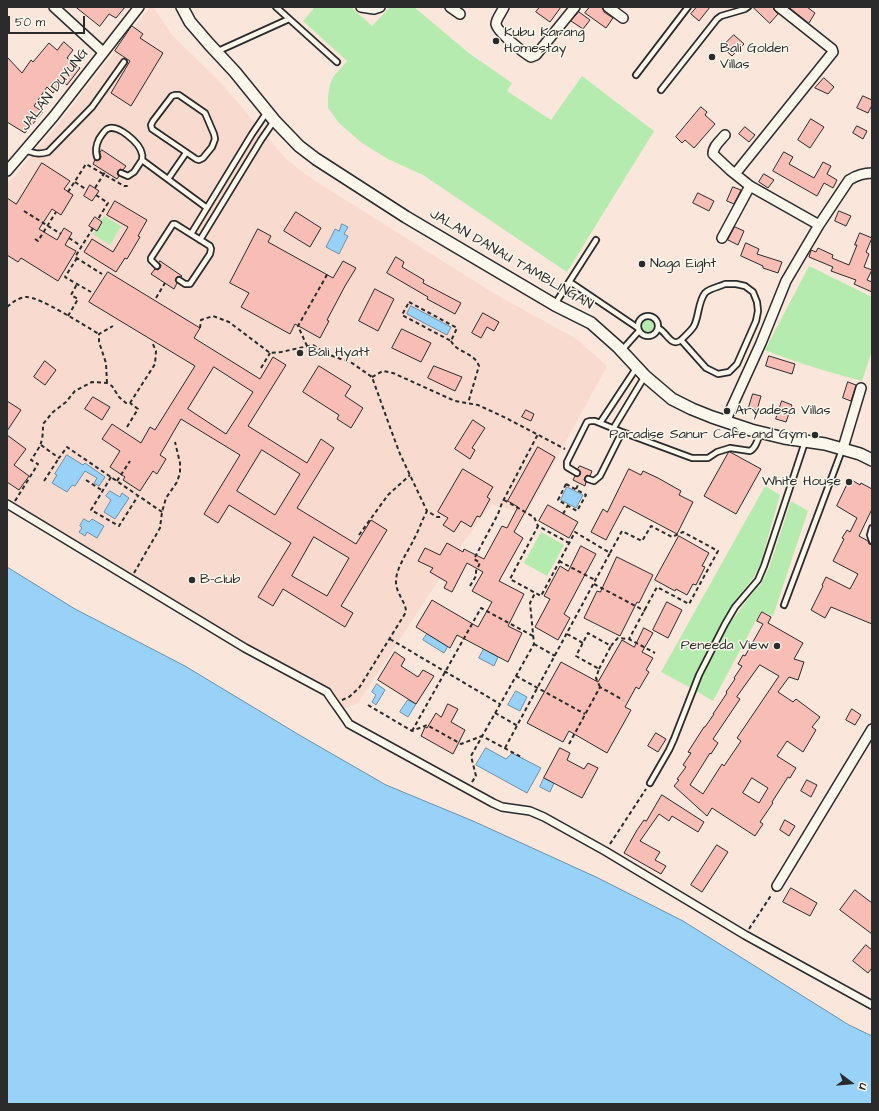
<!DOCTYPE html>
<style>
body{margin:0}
#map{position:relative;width:879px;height:1111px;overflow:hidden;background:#fae6db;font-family:"Architects Daughter",sans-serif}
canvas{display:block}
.frame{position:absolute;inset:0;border:8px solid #2b2b2b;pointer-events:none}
.north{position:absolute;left:831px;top:1063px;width:40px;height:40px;-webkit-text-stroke:3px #fbf7ec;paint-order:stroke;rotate:106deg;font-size:11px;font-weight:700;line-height:16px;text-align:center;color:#2b2b2b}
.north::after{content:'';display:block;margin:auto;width:14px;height:18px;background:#2b2b2b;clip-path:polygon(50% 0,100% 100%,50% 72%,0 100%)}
.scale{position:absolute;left:8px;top:16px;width:77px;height:18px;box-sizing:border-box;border:2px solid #2b2b2b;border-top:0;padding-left:5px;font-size:12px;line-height:14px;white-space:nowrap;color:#2b2b2b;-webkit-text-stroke:3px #fbf7ec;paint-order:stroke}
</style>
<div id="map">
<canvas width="879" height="1111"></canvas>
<div class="frame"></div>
<div class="north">U</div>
<div class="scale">50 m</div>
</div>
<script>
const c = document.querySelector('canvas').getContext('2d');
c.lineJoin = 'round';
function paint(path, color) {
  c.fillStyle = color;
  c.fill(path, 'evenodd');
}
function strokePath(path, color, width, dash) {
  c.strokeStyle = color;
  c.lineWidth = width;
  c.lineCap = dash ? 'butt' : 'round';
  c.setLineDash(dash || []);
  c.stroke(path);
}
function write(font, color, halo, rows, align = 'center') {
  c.font = font + ' "Architects Daughter",sans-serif';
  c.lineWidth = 3;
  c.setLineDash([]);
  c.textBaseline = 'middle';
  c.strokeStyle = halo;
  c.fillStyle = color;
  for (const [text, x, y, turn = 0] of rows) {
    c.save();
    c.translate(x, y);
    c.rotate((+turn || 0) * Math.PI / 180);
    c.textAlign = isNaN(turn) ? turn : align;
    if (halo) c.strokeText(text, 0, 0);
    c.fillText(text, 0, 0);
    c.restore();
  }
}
paint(new Path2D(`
 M150 7H153L172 35 221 83 286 159 309 177 495 294 573 337 579 341 607 366 526 514 492 504 465 540 358 703 340 710 327 691 245 648 7 504V185L51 133Z`), '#f9dacf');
paint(new Path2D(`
 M315 7H351L372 26 390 7H414L470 54 512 83 507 91 551 120 582 76 654 131 567 272 423 175 388 159 362 143 339 123 328 108V96L330 85 333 77 347 61 303 21Z
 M104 216 121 226 110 245 93 234Z
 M809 266 872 297V350L862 381C829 372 797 363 765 350Z
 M642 326a6 6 0 1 1 12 0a6 6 0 1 1-12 0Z
 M765 486 780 495 760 565 753 578 733 604 723 621 697 673 691 688 661 672Z
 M791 501 808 511 773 616 761 611 713 701 696 691 714 651 728 626 751 595 761 584 769 568Z
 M541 532 564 545 547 576 524 563Z`), '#b5ebae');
const water = new Path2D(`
 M342 224 348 227 344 234 348 236 339 254 326 247 335 229 339 231Z
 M411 306 451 327 447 335 407 314Z
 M67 455 83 465 85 463 105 477 99 486 94 483 97 478 85 471 75 486 72 485 67 492 52 483 57 475 55 474Z
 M567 487 583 495 576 508 561 500Z
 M110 491 120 497 122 493 129 498 115 519 104 512 111 500 106 496Z
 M84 519 89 522 92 519 104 526 97 538 87 532 85 536 79 532 82 528 80 526Z
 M7 567 75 609 185 666 301 736 386 785 473 821 596 877 683 921 849 1025 872 1036V1104H7Z
 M427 634 448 646 444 653 423 640Z
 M484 649 498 657 494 666 479 658Z
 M377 684 385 690 376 705 372 702 376 695 372 692Z
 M516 691 527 697 520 711 508 705Z
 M408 700 416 704 408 717 400 712Z
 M486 748 506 759 512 753 541 768 527 793 476 765Z
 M544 778 554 783 550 792 540 787Z`);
paint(water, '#99d2f9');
strokePath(water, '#6d8fa7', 1);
const building = new Path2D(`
 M76 7H125L116 18 109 14 100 26Z
 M540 7H561L550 22 536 12Z
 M590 7H602L604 12 613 18 606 28 585 13Z
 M697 7H710L699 21 691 14Z
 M753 7H773L774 10 778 14 770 23Z
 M789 7H807L815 13 809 23Z
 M579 12 590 20 583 29 571 21Z
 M132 26 143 34 140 38 163 53 131 106 111 93 130 61 115 51Z
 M734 35 744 44 732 56 722 47Z
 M64 42 73 50 67 58 80 68 67 85 62 81 53 93 47 87 34 106 43 112 25 133 7 122V57L22 73 31 60 33 62 49 43 57 50Z
 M824 78 834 87 828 94 815 88Z
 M863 96 872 100V105L868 113 857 108Z
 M701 107 707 112 705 115 715 124 694 148 685 140 682 143 676 137Z
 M811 119 824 127 810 148 798 140Z
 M857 126 867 131 863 139 853 133Z
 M745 127 755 135 749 142 739 134Z
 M102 150 126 166 123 170 120 169 118 171 117 174 119 176 117 179 93 164 95 160 97 161 100 159 101 157 100 153Z
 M784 152 793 157 789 164 814 178 823 162 831 166 827 174 837 180 833 188 824 183 817 196 773 171Z
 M42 163 70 181 64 189 73 195 61 215 52 209 39 229 57 240 64 228 72 233 65 245 76 251 58 281 21 258 18 262 7 255V198L16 204Z
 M764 174 774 180 768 188 759 182Z
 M90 185 99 191 92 201 84 196Z
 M733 187 741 190 734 204 727 201Z
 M698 193 714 201 709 211 693 203Z
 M115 201 147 220 138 236 140 237 127 259 125 258 116 272 84 252 92 239 113 252 128 227 107 215Z
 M839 211 851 216 846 226 835 221Z
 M296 212 321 228 310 247 284 231Z
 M95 217 102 222 97 231 89 226Z
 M735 227 744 231 738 245 728 240Z
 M258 229 271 236 268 242 333 278 343 261 356 268 345 286 327 320 329 321 320 338 295 324 290 334 241 307 249 293 230 283Z
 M860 233 872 238 866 252 869 254 864 267 872 270 867 280 872 282V292L854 284 856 280 831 271 833 267 809 257 811 250 816 252 818 248 833 255 832 258 849 265 857 245H855Z
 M746 243 759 249 757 254 782 262 778 273 763 268V266L741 256Z
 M396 257 404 262 402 267 424 280 423 283 461 303 455 314 427 299 428 297 387 273Z
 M160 261 182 276 181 277H178L176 278V281L177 283 174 289 151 274 155 269 158 270 160 268 161 265 159 263Z
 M108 272 200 328 194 338 260 379 273 357 286 365 248 426 307 463 321 439 334 448 297 508 356 544 371 520 387 530 341 606 353 613 345 627 283 589 273 606 258 597 291 543 229 505 218 523 204 514 240 455 181 419 160 455 166 459 157 474 153 471 140 491 123 480 125 477 110 467 120 451 102 439 112 424 141 443 150 427 155 430 195 366 89 302ZM214 367 253 392 226 434 188 409ZM262 450 300 474 275 515 237 491ZM314 537 349 558 327 596 292 576Z
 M375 289 394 299 378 331 359 321Z
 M483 313 499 322 494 331 487 327 481 338 472 333Z
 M402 329 431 343 421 362 392 348Z
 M769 356 795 364 792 374 766 366Z
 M45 361 56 370 45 385 34 377Z
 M319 366 351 386 345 396 363 408 351 428 337 419 339 415 303 392Z
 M434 366 462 377 455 391 428 378Z
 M848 382 856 385 851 401 843 398Z
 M753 394 761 396 757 410 749 407Z
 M93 397 110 407 102 420 85 409Z
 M7 401 21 410 7 431Z
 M782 401 792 405 786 422 776 419Z
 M526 410 534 414 531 421 522 417Z
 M473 420 485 428 472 448 475 450 470 459 455 449Z
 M7 435 26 449 14 465 29 476 19 490 7 482Z
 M538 447 555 457 514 532 523 538 499 581 524 594 508 626 522 633 508 662 457 635 450 648 416 627 432 600 478 627 492 602 472 591 483 572 467 563 452 592 444 588 447 582 430 572 433 568 418 561 425 548 440 555 447 543 463 552 464 549 484 559 502 526 507 528 518 507 508 501Z
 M730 452 761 469 736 514 704 496 728 453Z
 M580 466 592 471 590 476 587 475 585 477 584 480 586 482 585 486 573 480 575 476H578L580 475V472L578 469Z
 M463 469 493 487 487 497 490 499 480 517 477 516 471 527 461 521 454 532 443 525 448 518 438 512Z
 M629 469 641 475 643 471 658 478 681 491 679 495 693 502 677 534 624 506 606 540 591 532 603 509 607 512Z
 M850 479 860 485 861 483 872 489V509L859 536 868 541 869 544 872 545V624L831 607 825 618 811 610 823 586 822 585 826 577 850 589 858 574 833 561 844 539 842 538 847 530 850 532 857 518 837 506Z
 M548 505 578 522 569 538 539 521Z
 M679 536 709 553 702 566 705 567 696 585 693 584 687 595 676 589 675 591 655 580Z
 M581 546 596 554 564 614 570 618 558 640 535 627 550 599 544 596 560 566 568 571Z
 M617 557 653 575 639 603 637 602 620 636 584 618 597 591 600 592Z
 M667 602 682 610 668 638 653 630Z
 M762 612 771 617 768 623 803 643 794 659 804 662 798 680 789 677 778 692 793 702 796 699 820 717 812 727 816 730 803 752 787 741 777 756 796 768 790 778 788 777 772 802 773 803 760 822 763 824 755 836 712 808 707 816 674 786 679 780 677 779 686 767 683 765 691 753 688 752 704 727H705L714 714H713L727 693 726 692 735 679 734 678 742 666 738 664 743 655 745 656 763 624 757 621ZM760 665 779 676 737 738 741 741 724 766 722 764 703 794 690 785 710 753 711 754 718 743 713 739 740 699 737 697ZM752 778 768 788 759 803 743 793Z
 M644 628 653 633 642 652 653 658 646 670 649 672 639 689 636 687 625 707 631 710 607 753 569 731 563 742 527 723 561 662 598 682 622 640 634 647Z
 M395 652 405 659 401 666 418 677 423 670 434 676 416 704 378 680Z
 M448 704 458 709 451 722 465 730 453 754 421 736 425 727 427 728 436 713 441 717Z
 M852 709 861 715 855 725 846 720Z
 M656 733 666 739 658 752 648 746Z
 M560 748 570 753 567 760 584 769 588 763 598 768 582 798 544 778Z
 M807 780 817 785 811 797 801 791Z
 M662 795 704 822 698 832 672 816 669 821 659 814 640 841 660 852 655 860 666 866 661 874 624 853 637 830 644 820 646 821Z
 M785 820 795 826 789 836 780 830Z
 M717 845 728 852 702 892 691 885Z
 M791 888 817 903 810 916 783 902Z
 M855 890 872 903V934L840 910Z
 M866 945 872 950V968L868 973 853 961Z`);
paint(building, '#f8bdb4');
strokePath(building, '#2b2b2b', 1);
const service = new Path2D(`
 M276 7 337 62
 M216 52 289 19
 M636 75 688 7
 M661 90 717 19 721 16 745 9 748 7
 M175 95H179L205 113 214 134 215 139 212 147 203 158 199 160 196 159 152 129 151 125 153 121 172 96Z
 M25 150C34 153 38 155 48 152L92 107 124 62
 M97 157C95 150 96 145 99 139 101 136 104 131 107 129 117 123 140 143 142 154 143 156 142 158 142 160L207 208
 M121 173 128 176 134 172 142 160
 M168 179 186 153
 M191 234 252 134 267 112
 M200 240 261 140 274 121
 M157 266 151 260V258L173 224H175L210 246 211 249 210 254 190 284H185L179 280
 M570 282 638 328
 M725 284H736L745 286 753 292 757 302 758 311 756 321 737 364 729 372 718 374 706 368 681 340C686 335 691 331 694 326 699 316 698 302 705 293 710 288 719 287 725 284Z
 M555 304 596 240
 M638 326a10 10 0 1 1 20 0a10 10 0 1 1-20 0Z
 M658 328C667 332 671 348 681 340
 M622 350 639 331
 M600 423 637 367
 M613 429 645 376
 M577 473 567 467V462L587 422 590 421H595L622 432 692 458H708L717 452 730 448 750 451C756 448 758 439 760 433
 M588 479 594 481 600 476 622 432
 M872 528 870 535 872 541
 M784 605 842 450
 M650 783 669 750 674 739 699 675 725 624 735 607 758 580 764 566 805 442`);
const pedestrian = new Path2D(`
 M7 504 245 648 327 692C334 703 342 713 349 724L493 803 502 807 530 811 544 817 605 851 745 935 872 1005`);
const minor = new Path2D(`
 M54 7 103 52
 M361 7 374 9 380 7
 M450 7 460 14
 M504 7C502 12 496 19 496 24 497 32 524 53 531 57L536 55 575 7
 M608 7 623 18
 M725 135C720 141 713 146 713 154L730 170 750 186 819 225
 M7 171 54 116 139 7
 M735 174 833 52 832 49 779 7
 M722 238 750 186
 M725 422 761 343 786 281 819 225 849 180C857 175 863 173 872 173
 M843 448 861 388
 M777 886 872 729`);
const tertiary = new Path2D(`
 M182 7 190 22 209 44 235 72 274 120 299 146 316 159 406 217 555 305 591 323 618 347 645 376 672 399 692 409 712 417 751 430 784 438 825 444 860 454 872 460`);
strokePath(service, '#2b2b2b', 8);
strokePath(pedestrian, '#2b2b2b', 10);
strokePath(minor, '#2b2b2b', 12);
strokePath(tertiary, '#2b2b2b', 14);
strokePath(new Path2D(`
 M75 182 87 190
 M95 188 105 172
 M68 192 86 164 124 186H127L128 183
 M96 195 108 203 98 219
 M24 211 61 234
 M93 228 75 257 102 274
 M69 238 81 246
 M35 239 38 241 56 212
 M77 258 65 277 91 292
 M156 298 165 283
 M409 302 457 328 451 341 402 315Z
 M7 307C13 302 18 298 26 297 39 296 85 326 99 334
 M68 316 78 299 71 295 77 284
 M200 328 201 320 213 316 229 322 270 353 281 352 313 345 327 354 352 363 372 377 391 430 400 454 427 511
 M451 341C457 353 474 352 479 366L468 403
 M307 346 298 326 328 273
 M261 368 270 353
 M372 377 383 371 393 373 455 401 478 405 506 418 565 449
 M107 383 106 363 99 342V334L113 326
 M127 427 138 409 130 403
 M41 445 59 458 67 447 162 512
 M111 477 91 510 119 526 138 496
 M86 480 103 491
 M44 481 59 458
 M117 481 130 461
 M566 484 586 495 577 511 558 500Z
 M576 489 579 483
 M504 500 534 517 538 526
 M15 501 38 464 31 460C41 445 43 443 43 424L53 412 66 402 75 391 92 382 107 383 112 386 119 397 126 403H130L155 364 156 351 152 342
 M563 514 568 505
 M359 535 388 495 410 475
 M610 553 622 531 642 541 651 526 672 537 683 532 718 551 689 604 657 587 629 639
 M559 561 595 580
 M134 573 160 528 162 512 166 498 177 482 180 473V463L175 442
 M594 584 645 611
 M470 586 476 576V571L480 563 474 559 498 514 502 503 538 434
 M567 634 583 643
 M390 639 500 704
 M534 644 555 656
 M599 669 611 646
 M516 676 585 714
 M600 687 596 678 599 669 576 656 588 633 611 646 615 641 618 638 629 639 655 653
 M342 700 349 697 359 688 406 612C406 602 397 595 396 583 395 569 408 552 414 539 419 530 422 520 427 511L437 517H442
 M368 705 412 731 427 725 461 744 482 736 523 758
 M495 713 518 726
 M412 731 481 608 533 636
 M569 744 600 687 623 700
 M505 748 610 553 575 532 541 596 510 579 538 526 569 543
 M472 782 476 776 471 756 534 644 530 603 535 593
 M610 844 646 789
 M749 929 772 894`), '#2b2b2b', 2, [4, 3]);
strokePath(service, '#fbf7ec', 4.5);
strokePath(pedestrian, '#fbf7ec', 7);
strokePath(minor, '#fbf7ec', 9);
strokePath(tertiary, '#fbf7ec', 11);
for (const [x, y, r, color] of [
 [496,41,4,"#2b2b2b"],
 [712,57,4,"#2b2b2b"],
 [642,264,4,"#2b2b2b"],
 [300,353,4,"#2b2b2b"],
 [727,411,4,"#2b2b2b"],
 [815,435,4,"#2b2b2b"],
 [849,482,4,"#2b2b2b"],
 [192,580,4,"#2b2b2b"],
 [777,646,4,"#2b2b2b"]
]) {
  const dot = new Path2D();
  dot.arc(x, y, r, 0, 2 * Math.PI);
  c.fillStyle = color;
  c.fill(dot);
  strokePath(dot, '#fbf7ec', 1.5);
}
write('14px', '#2b2b2b', '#fbf7ec', [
 ["Kubu Karang",504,33],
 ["Homestay",504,49],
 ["Bali Golden",720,49],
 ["Villas",720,65],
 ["Naga Eight",650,264],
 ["Bali Hyatt",308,353],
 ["Aryadesa Villas",735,411],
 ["Paradise Sanur Cafe and Gym",807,435,"right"],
 ["White House",841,482,"right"],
 ["B-club",200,580],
 ["Peneeda View",769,646,"right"]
], 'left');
write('14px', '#2b2b2b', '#fbf7ec', [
 ["JALAN DUYUNG",55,90,-52],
 ["JALAN DANAU TAMBLINGAN",511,260,30]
]);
</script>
